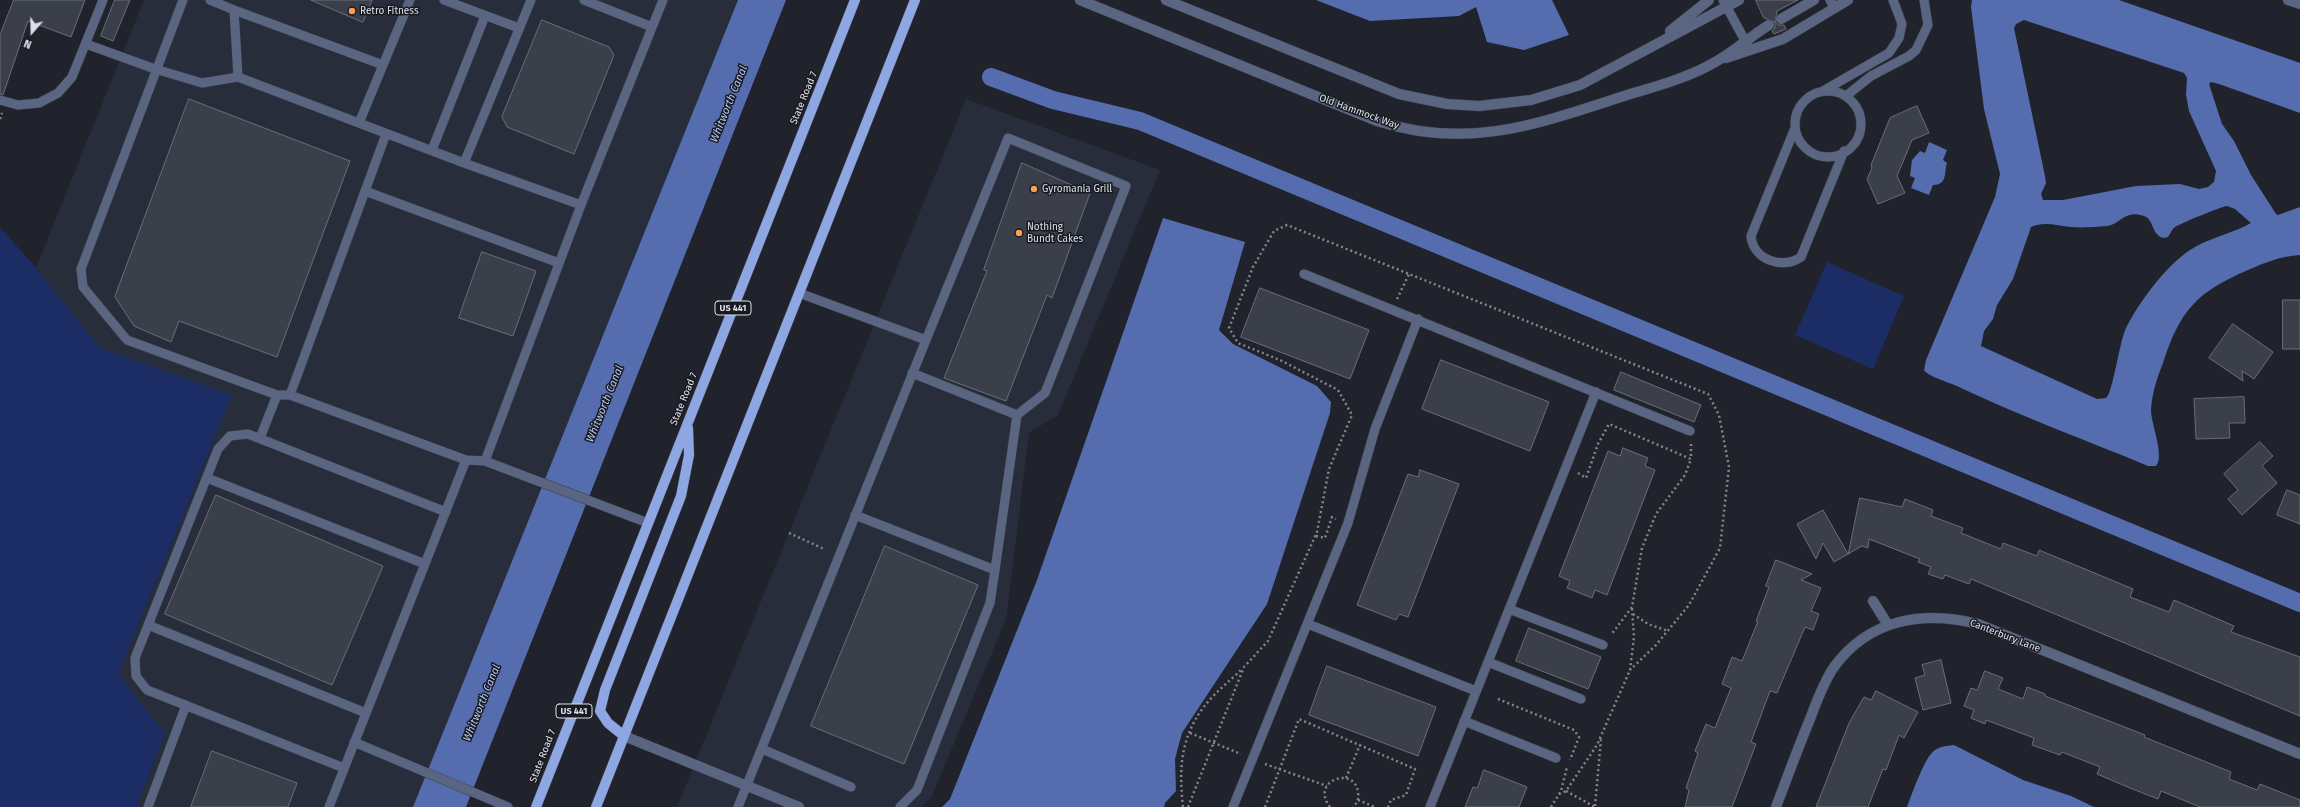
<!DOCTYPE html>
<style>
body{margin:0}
#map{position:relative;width:2300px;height:807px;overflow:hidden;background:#20232c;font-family:"Fira Sans",sans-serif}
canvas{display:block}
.north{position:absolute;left:12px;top:12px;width:40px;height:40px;-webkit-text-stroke:3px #171a22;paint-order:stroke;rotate:200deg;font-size:11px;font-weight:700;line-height:16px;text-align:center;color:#dee0e6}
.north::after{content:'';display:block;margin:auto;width:14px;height:18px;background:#dee0e6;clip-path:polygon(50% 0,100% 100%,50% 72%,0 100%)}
</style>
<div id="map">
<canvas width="2300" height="807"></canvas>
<div class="north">N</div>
</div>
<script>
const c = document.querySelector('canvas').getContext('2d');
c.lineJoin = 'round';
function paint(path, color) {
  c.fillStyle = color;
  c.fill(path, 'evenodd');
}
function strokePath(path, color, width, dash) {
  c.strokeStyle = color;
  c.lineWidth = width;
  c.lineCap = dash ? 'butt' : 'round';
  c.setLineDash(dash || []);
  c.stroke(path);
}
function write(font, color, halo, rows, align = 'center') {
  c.font = font + ' "Fira Sans",sans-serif';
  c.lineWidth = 3;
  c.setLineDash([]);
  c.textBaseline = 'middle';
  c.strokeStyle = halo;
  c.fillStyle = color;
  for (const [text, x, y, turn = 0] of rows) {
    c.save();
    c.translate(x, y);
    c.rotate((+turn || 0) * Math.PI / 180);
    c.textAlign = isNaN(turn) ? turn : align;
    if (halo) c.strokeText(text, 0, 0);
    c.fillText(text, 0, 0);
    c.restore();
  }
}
paint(new Path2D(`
 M144 0H738L413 807H136L165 734 118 674 232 395 100 348 36 268Z
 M966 99 1160 170 1058 415 1029 433 1006 619 932 796 922 807H677Z`), '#272d3b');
paint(new Path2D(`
 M0 227 36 268 100 348 232 395 118 674 165 734 136 807H0Z
 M1827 262 1904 296 1873 369 1795 335Z`), '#1c2d65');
paint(new Path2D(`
 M738 0H786L466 807H413Z
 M1316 0H1552L1569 35 1524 50 1487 42 1476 7 1459 16 1370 21Z
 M1972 0H2119L2300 63V113L2219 84 2211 82 2209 84 2222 124 2234 141 2251 175 2276 214 2278 215 2300 207V255C2281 256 2264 263 2248 270 2197 292 2180 310 2163 363 2157 378 2152 393 2151 410 2151 424 2165 456 2156 466H2148C2086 440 2022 417 1961 388 1952 383 1928 377 1924 370L1926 360 1995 197 2000 174 1984 109 1971 7ZM2024 20 2184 73 2187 78 2186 95 2189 111 2216 171 2214 182 2208 187 2199 189 2180 184 2136 186 2063 200H2043L2041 194 2046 183 2045 176 2014 28 2016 24ZM2227 206 2235 209 2251 223C2234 233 2212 237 2195 247 2169 261 2139 302 2126 328 2119 343 2113 393 2106 398L2097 399 1981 346 1984 331 1993 319 1997 305 2013 279 2031 227C2045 221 2057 226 2071 227 2083 228 2095 227 2107 226 2120 225 2124 209 2144 216 2154 219 2151 234 2163 238L2168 237C2170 234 2172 229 2175 227 2182 223 2220 207 2227 206Z
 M1929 142 1947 150 1943 160 1947 163C1944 171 1948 185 1933 185L1929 195 1911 188 1915 178 1910 176 1912 160 1920 151 1925 153Z
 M1163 218 1245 242 1219 330 1233 344 1317 386 1331 402 1330 413 1267 604 1182 733 1175 759 1176 791 1165 803 1164 807H942L950 799 1037 580Z
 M1954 745 2023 780 2071 796 2094 807H1907C1912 794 1925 756 1935 750 1941 746 1947 746 1954 745Z`), '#556dae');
strokePath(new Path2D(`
 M991 77 1053 100 1140 121 2300 603`), '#556dae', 18);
const building = new Path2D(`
 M14 0H85L71 37 28 21 3 95 0 94V35Z
 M115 0H130L113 41 101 36Z
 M311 0H372L363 22Z
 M1756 0H1798L1777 11 1775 22 1778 25H1784L1786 29 1774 34 1772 31 1775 28V22L1764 18Z
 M542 20 609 47 614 55 574 154 507 127 502 117Z
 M189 99 350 161 277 357 179 321 171 342 134 326 115 297Z
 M1917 106 1929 133 1912 140 1897 176 1905 193 1878 204 1867 179 1872 168 1871 165 1890 118Z
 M1022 163 1090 193 1052 298 1047 295 1006 401 944 378 987 271 984 270Z
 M482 252 536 271 513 336 459 318Z
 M1260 288 1369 330 1350 379 1241 337Z
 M2283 300H2300V349H2283Z
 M2233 324 2273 352 2254 379 2242 371 2243 381 2209 358Z
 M1441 360 1549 402 1530 451 1422 409Z
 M1621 372 1701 405 1694 422 1614 390Z
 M2244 397 2245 423H2229L2230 438 2196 439 2194 399Z
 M2260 442 2273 456 2262 466 2277 483 2242 515 2228 499 2238 490 2224 474Z
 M1623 448 1648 458 1645 466 1655 470 1607 595 1595 590 1592 598 1567 588 1570 581 1559 576 1608 451 1620 456Z
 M1420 470 1459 484 1408 617 1399 614 1396 620 1357 605 1408 474 1418 477Z
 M2287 490 2300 495V524L2277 515Z
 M216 495 383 566 332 685 165 614Z
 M1860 498 1902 507 1905 499 1933 510 1931 516 1963 528 1961 533 2001 549 2003 543 2037 556 2039 550 2133 589 2130 597 2169 612 2174 600 2234 626 2231 632 2300 657V716L1971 579 1969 584 1945 575 1943 579 1928 574 1931 567 1918 562 1920 559 1869 539 1868 548 1862 546 1834 562 1823 543 1816 559 1797 524 1823 510 1848 554Z
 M885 546 978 585 904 764 811 726Z
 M1776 560 1812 574 1801 580 1821 588 1811 611 1819 614 1813 630 1805 627 1777 693 1770 691 1751 742 1756 744 1732 807H1685L1689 790 1686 788 1698 753 1695 751 1706 724 1715 728 1731 688 1722 684 1732 657 1742 661 1758 621H1756L1769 587 1766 586Z
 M1529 628 1601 657 1588 689 1516 661Z
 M1941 660 1951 703 1923 710 1915 678 1925 675 1922 665Z
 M1327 666 1436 707 1418 756 1309 715Z
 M1985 671 2003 678 1998 689 2023 699 2027 687 2045 694V696L2145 735 2144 737 2231 772 2229 779 2257 790 2260 784 2300 800V807H2200L2161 791 2158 799 2130 788 2097 774 2100 767 2062 752 2060 755 2032 745 2034 738 1986 720 1985 724 1971 718 1974 710 1964 706 1971 688 1977 690Z
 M1876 691 1918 712 1904 738 1899 735 1886 770 1883 769 1868 807H1816L1849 723 1864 697 1871 700Z
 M212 751 297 783 288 807H191Z
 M1484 770 1527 787 1519 807H1465L1473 787 1477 788Z`);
paint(building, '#3b3f49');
strokePath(building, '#6a6e78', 1);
const lane = new Path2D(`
 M183 0 81 269 83 287 127 340 277 395H290L466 460 485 461 648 523
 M210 0 234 10 238 77
 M444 0 519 28
 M584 0 652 27
 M1723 0 1749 48
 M1830 0 1835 8
 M234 10 383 65
 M86 44 155 69 202 83 238 77 464 163 581 205
 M1823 91 1889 53 1899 38 1902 24 1893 0
 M1795 124a33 33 0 1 1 66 0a33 33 0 1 1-66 0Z
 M1846 96 1871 76 1909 56 1916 50 1928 25 1924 0
 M0 100 18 105 39 103 58 93 72 77 103 0
 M359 123 410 0
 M1795 128 1751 236C1753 260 1783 270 1801 257L1844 151
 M432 150 485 16
 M464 163 531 0
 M365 191 559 263
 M1304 274 1690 431
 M912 373 1017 415
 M290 395 386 134
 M260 438 277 395
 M485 461 581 205 663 0
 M207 478 425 564
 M855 515 995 570 1017 415 1045 393 1126 186 1008 138 926 340
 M1509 609 1603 645
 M1308 624 1476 691
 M148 625 366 713
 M1488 662 1581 699
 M1464 721 1556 758
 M354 742 508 807
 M762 749 851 787
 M344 768 147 690 136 676 135 658 218 449 230 436 248 434 446 512
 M148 807 186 705
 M329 807 466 460
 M738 807 926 340 799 293
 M900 807 917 790 990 603 995 570
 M1233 807 1348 523 1375 429 1418 319
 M1430 807 1596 392`);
const street = new Path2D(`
 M1080 0 1377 121C1467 150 1535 125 1621 97 1653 87 1689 78 1717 61 1736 50 1751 36 1769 25
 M1166 0 1399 94 1447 104 1479 106 1531 100 1580 85 1739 0
 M2288 0 2300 4
 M1781 19 1814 0
 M1670 31 1709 0
 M1726 58 1783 39 1848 0
 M1873 601 1888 625
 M624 736 799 807
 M1776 807C1787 778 1798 748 1810 719 1817 701 1823 683 1834 667 1869 619 1923 610 1978 624L2300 754`);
const primary = new Path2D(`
 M624 736 608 723 600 711 605 690 681 496 689 455 688 428
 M536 807 855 0
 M596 807 915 0`);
strokePath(lane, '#3b3d46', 10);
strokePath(street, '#3b3d46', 11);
strokePath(primary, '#3b3d46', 11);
strokePath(new Path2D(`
 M0 119 2 113
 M1397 299 1409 274
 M1691 444V459
 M1578 473 1586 478 1598 444 1609 424 1691 459 1685 475 1656 514 1642 548 1632 607 1611 635
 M789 533 824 549
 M1316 536 1325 538 1332 517 1336 519
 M1633 614 1648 624 1668 631
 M1498 699 1574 730 1579 737 1570 760
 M1190 733 1241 754
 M1265 764 1327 786
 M1346 778 1360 745
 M1566 791 1595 807
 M1559 794 1566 791 1597 745 1630 670 1634 637 1632 608
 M1358 800 1375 807
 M1595 806 1601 739
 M1183 807C1179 770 1180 739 1203 708 1214 693 1230 681 1242 669
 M1188 807 1244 667 1268 641 1317 532 1329 469 1352 415 1338 390 1280 360 1238 343 1229 328 1253 267 1274 231 1287 225 1708 394 1719 415 1729 467 1720 548 1689 605 1656 645 1630 670
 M1265 807 1299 719 1415 769 1406 795 1391 800 1388 807
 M1330 807C1309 780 1356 765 1358 793 1359 799 1357 803 1353 807
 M1551 807 1561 791 1567 767`), '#84868e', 2.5, [2, 3]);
strokePath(lane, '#596581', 9);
strokePath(street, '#596581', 10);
strokePath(primary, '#8ea6e1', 10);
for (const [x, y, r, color] of [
 [352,11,4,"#fb9e52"],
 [1034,189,4,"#fb9e52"],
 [1019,233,4,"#fb9e52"]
]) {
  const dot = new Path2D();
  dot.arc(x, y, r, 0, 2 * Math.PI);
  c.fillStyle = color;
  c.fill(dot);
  strokePath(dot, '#171a22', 1.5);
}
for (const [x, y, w] of [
 [733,308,36],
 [574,711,36]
]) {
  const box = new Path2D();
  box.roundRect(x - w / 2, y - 7, w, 14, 3);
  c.fillStyle = '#171a22';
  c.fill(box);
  strokePath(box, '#dee0e6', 1);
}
write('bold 9px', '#dee0e6', null, [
 ["US 441",733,308],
 ["US 441",574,711]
]);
write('10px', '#dee0e6', '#171a22', [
 ["Retro Fitness",360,11],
 ["Gyromania Grill",1042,189],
 ["Nothing",1027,227],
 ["Bundt Cakes",1027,239]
], 'left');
write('10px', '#dee0e6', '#171a22', [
 ["State Road 7",804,98,-68],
 ["Old Hammock Way",1359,112,20],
 ["State Road 7",684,399,-68],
 ["Canterbury Lane",2005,636,21],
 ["State Road 7",543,756,-69]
]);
write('italic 11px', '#bac9ee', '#171a22', [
 ["Whitworth Canal",729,104,-68],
 ["Whitworth Canal",605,404,-68],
 ["Whitworth Canal",482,703,-68]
]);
</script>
